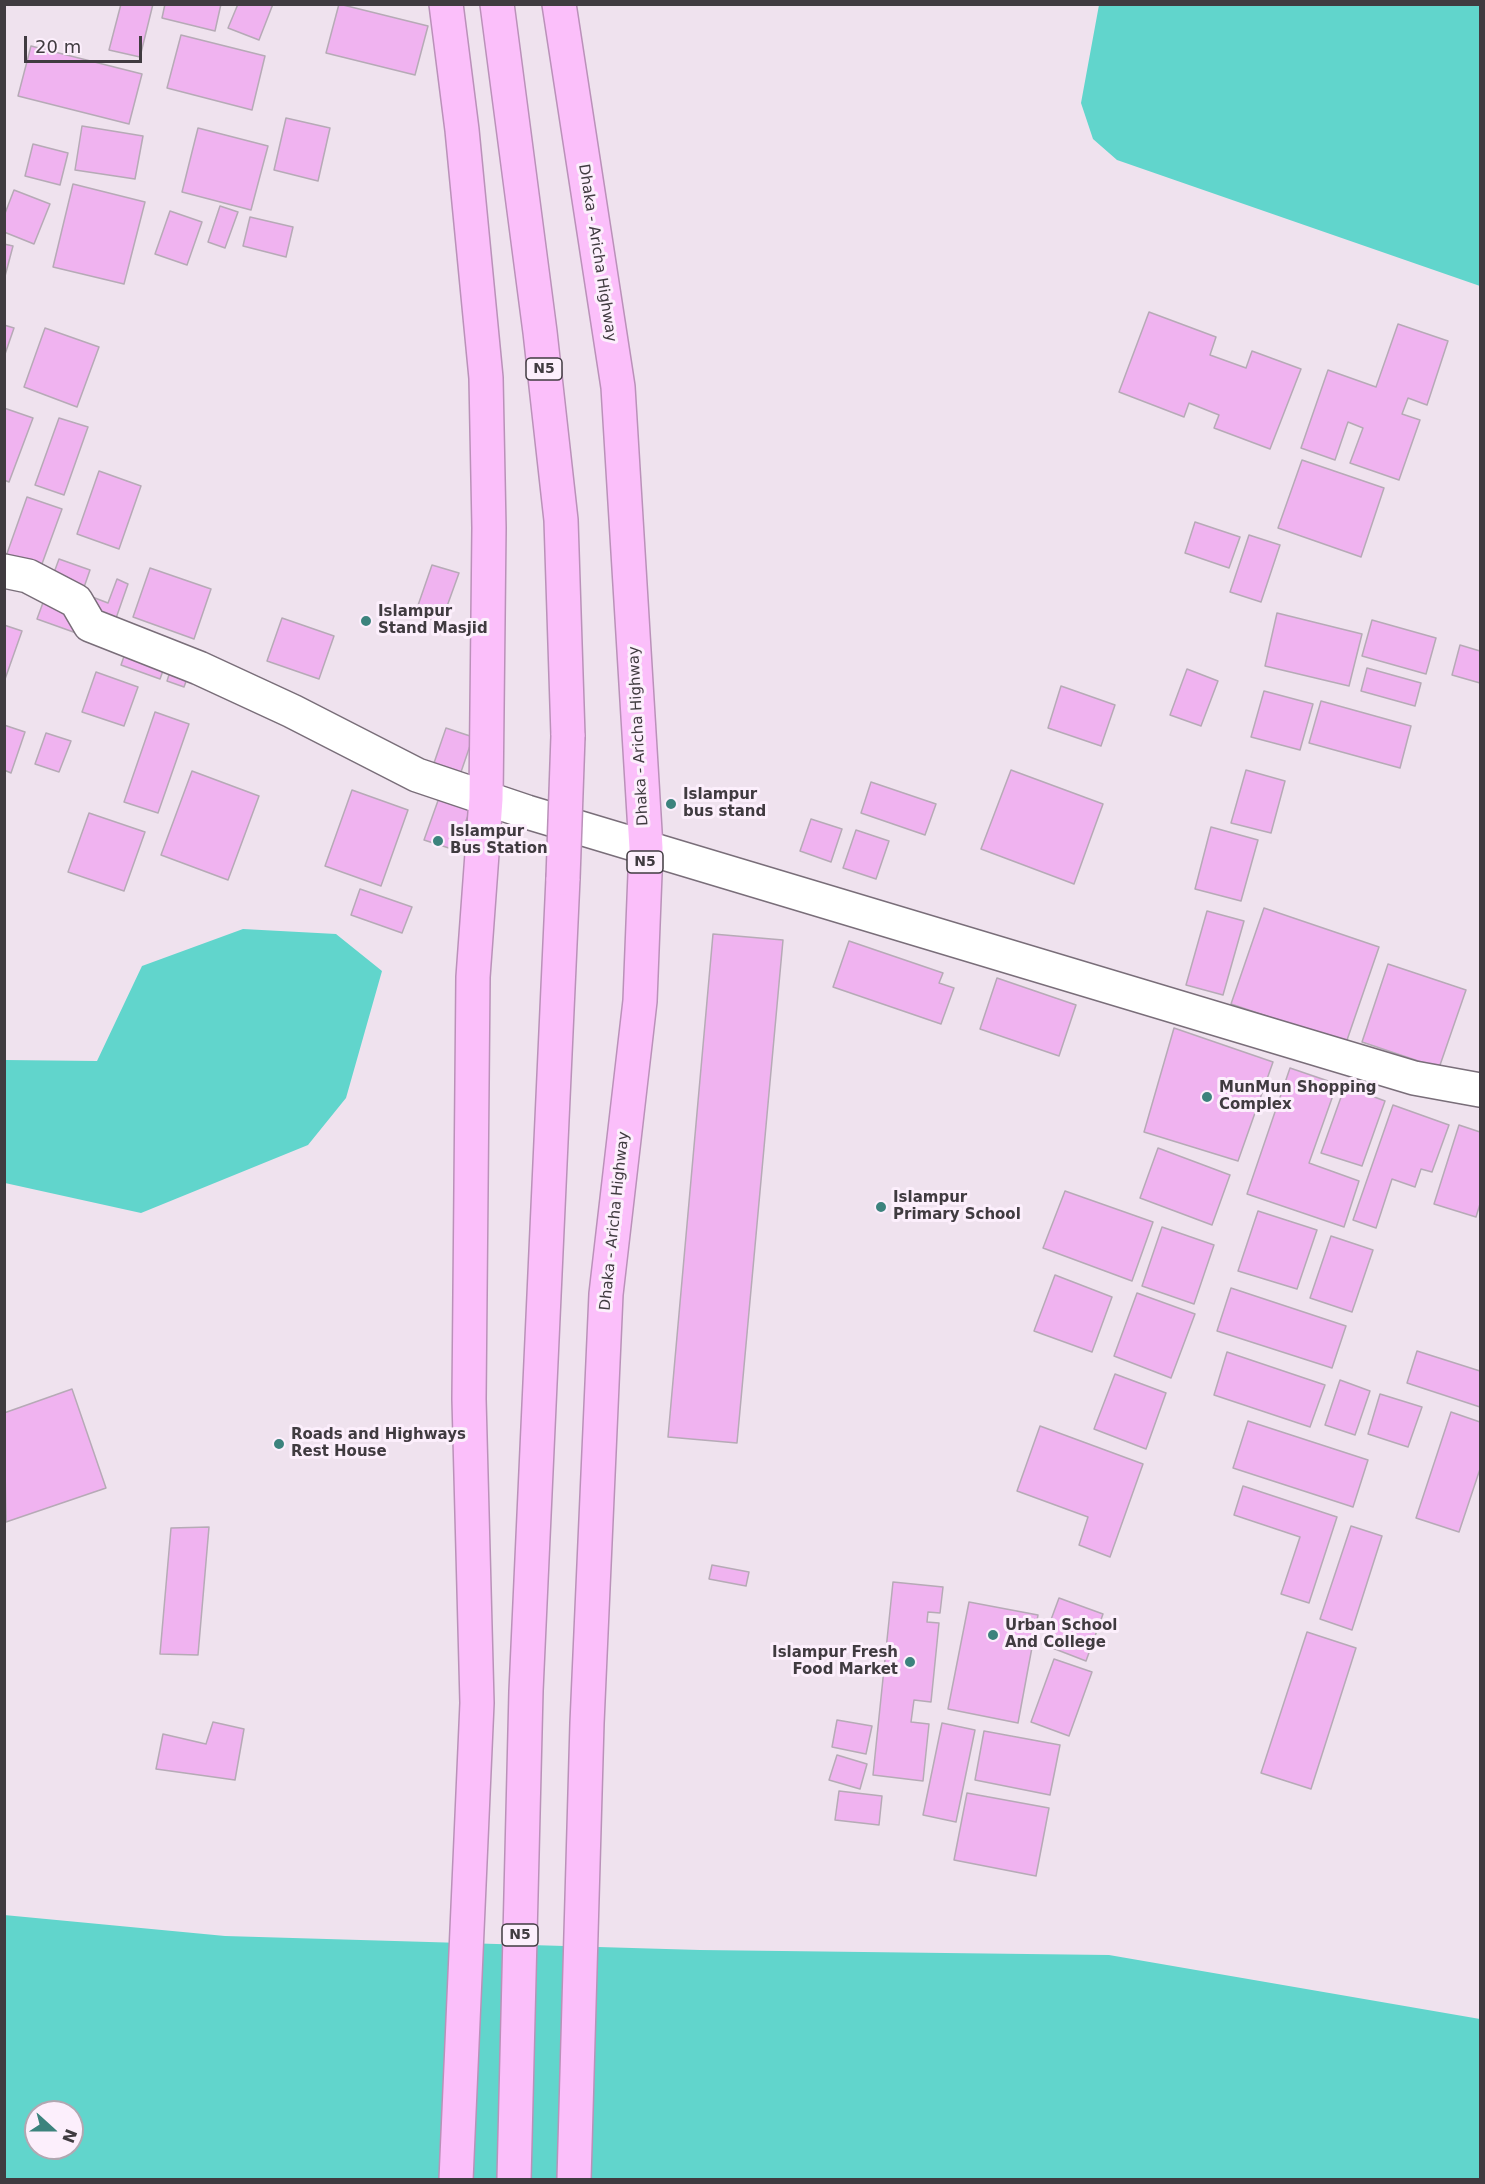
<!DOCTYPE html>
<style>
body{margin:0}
#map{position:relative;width:1485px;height:2184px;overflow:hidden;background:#efe2ee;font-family:"DejaVu Sans",sans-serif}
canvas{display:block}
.frame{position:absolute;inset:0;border:6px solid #403b40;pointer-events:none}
.north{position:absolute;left:24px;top:2100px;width:60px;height:60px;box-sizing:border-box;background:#fceffc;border:2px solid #b1a7b1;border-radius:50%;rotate:111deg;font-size:16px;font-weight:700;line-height:24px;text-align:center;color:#403b40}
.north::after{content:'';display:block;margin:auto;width:21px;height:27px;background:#3c837d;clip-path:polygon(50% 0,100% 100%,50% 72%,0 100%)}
.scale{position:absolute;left:24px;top:36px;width:118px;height:27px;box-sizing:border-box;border:3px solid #403b40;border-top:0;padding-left:8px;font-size:18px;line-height:21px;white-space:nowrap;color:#403b40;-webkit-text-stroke:4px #fceffc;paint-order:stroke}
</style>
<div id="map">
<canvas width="1485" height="2184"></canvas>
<div class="frame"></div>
<div class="north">N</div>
<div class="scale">20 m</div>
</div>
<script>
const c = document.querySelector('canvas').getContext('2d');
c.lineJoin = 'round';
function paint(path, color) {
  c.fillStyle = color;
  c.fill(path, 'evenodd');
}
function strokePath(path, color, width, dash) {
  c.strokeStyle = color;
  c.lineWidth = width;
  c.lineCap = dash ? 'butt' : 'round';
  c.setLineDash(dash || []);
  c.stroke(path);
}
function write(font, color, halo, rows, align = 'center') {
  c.font = font + ' "DejaVu Sans",sans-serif';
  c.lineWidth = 6;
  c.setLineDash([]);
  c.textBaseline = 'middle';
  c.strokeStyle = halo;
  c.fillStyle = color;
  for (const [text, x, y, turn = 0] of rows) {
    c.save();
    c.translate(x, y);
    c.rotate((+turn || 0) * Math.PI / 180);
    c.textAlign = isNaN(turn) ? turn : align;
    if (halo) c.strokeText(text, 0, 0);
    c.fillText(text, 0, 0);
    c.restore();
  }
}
paint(new Path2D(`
 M1099 5H1480V286L1117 160 1093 139 1081 103Z
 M243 929 336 934 382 971 346 1098 308 1145 141 1213 5 1183V1060L97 1061 142 966Z
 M4 1915 225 1936 700 1950 1109 1955 1480 2019V2179H5ZM36 2112H72V2148H36Z`), '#61d5cc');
const building = new Path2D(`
 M121 4H153L140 57 109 50Z
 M165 4H221L215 31 162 18Z
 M238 4H273L259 40 228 28Z
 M339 4 428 26 415 75 326 53Z
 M181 35 265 56 252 110 167 88Z
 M31 46 142 74 129 124 18 96Z
 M286 118 330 128 318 181 274 170Z
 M82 126 143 136 135 179 75 170Z
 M198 128 268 146 251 210 182 192Z
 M33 144 68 153 60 185 25 176Z
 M73 184 145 202 124 284 53 267Z
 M14 190 50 204 34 244 4 232V216Z
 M220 206 238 212 225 248 208 242Z
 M170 211 202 222 187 265 155 254Z
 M250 217 293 227 286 257 243 246Z
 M4 244 13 246 4 280Z
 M1149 312 1216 337 1210 355 1246 368 1252 351 1301 369 1270 449 1214 428 1219 415 1189 403 1184 417 1119 392Z
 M1398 324 1448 341 1427 405 1408 398 1402 414 1420 420 1399 480 1350 463 1363 428 1348 422 1335 460 1301 448 1328 370 1376 387Z
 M4 325 14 328 4 357Z
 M45 328 99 347 77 407 24 387Z
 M4 408 33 418 9 482 4 480Z
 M59 418 88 427 64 495 35 485Z
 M1302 460 1384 488 1361 557 1278 528Z
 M99 471 141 486 119 549 77 534Z
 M27 497 62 509 31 594 4 562Z
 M1195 522 1240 537 1229 568 1185 553Z
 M1249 535 1280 545 1261 602 1230 592Z
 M59 559 90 570 82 593 108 603 117 579 128 584 107 644 37 619Z
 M432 565 459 573 441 623 415 614Z
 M150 568 211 589 194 639 133 617Z
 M1277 613 1362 634 1349 686 1265 666Z
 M282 618 334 636 319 679 267 661Z
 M1372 620 1436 638 1426 674 1362 656Z
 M4 625 22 631 4 682Z
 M131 636 171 649 160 679 121 665Z
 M1460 645 1480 651V683L1452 675Z
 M175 656 193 662 184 687 167 681Z
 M1367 668 1421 683 1415 706 1361 691Z
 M1187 669 1218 681 1201 726 1170 715Z
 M96 672 138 687 124 726 82 712Z
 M1061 686 1115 705 1101 746 1048 728Z
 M1264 691 1313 704 1300 750 1251 737Z
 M1321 701 1411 726 1400 768 1309 743Z
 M155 712 189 724 158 813 124 802Z
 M4 725 25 732 11 773 4 770Z
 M446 728 473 737 461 772 434 763Z
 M46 733 71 741 59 772 35 764Z
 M1011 770 1103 804 1074 884 981 849Z
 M1246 770 1285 781 1271 833 1231 823Z
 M192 771 259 796 228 880 161 855Z
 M871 782 936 804 925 835 861 813Z
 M352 790 408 810 381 886 325 866Z
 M440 795 472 805 455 850 424 840Z
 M89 813 145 832 124 891 68 872Z
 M811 819 842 829 831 862 800 851Z
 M1211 827 1258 840 1241 901 1195 889Z
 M856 830 889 841 876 879 843 868Z
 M360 889 412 907 402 933 351 915Z
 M1264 908 1379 947 1346 1043 1231 1004Z
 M1207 911 1244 921 1223 995 1186 985Z
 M713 934 783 940 737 1443 668 1437Z
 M849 941 943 973 939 983 954 988 941 1024 833 987Z
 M1388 964 1466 990 1439 1068 1362 1042Z
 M997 978 1076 1005 1059 1056 980 1029Z
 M1174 1028 1273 1062 1238 1161 1144 1132Z
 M1290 1068 1337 1084 1309 1163 1359 1181 1344 1227 1247 1194Z
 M1345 1086 1385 1101 1362 1166 1321 1153Z
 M1393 1105 1449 1125 1432 1172 1421 1169 1415 1187 1392 1179 1376 1228 1353 1220Z
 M1459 1125 1480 1132V1204L1476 1217 1434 1204Z
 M1158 1148 1230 1175 1212 1225 1140 1198Z
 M1065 1191 1153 1222 1132 1281 1043 1248Z
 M1258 1211 1317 1230 1297 1289 1238 1271Z
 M1162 1227 1214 1245 1194 1304 1142 1286Z
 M1331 1236 1373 1250 1352 1312 1310 1298Z
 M1055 1275 1112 1297 1092 1352 1034 1331Z
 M1231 1288 1346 1326 1332 1368 1217 1331Z
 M1137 1293 1195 1314 1171 1378 1114 1356Z
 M1417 1351 1480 1371V1407L1407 1383Z
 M1227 1352 1325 1385 1310 1427 1214 1395Z
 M1115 1374 1166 1393 1146 1449 1094 1429Z
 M1340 1380 1370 1391 1355 1435 1325 1425Z
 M72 1389 106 1488 6 1522 4 1413Z
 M1380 1394 1422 1407 1408 1447 1368 1434Z
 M1451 1412 1480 1422V1469L1459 1532 1416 1518Z
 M1248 1421 1368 1460 1353 1507 1233 1468Z
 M1040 1426 1143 1464 1110 1557 1079 1545 1088 1517 1017 1491Z
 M1243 1486 1337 1517 1309 1603 1281 1594 1300 1537 1234 1515Z
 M1351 1526 1382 1536 1352 1630 1320 1619Z
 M209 1527 198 1655 160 1654 171 1528Z
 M712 1565 749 1572 746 1586 709 1579Z
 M893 1582 943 1587 940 1613 928 1612 927 1622 939 1623 931 1702 914 1700 911 1722 929 1724 923 1781 873 1775Z
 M1059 1598 1103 1614 1086 1661 1042 1644Z
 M969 1602 1038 1615 1018 1723 948 1709Z
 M1307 1632 1356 1648 1311 1789 1261 1773Z
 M1054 1659 1092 1672 1069 1736 1031 1722Z
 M837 1720 872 1726 866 1754 832 1747Z
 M213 1722 244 1729 235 1780 156 1769 163 1734 206 1744Z
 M942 1723 975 1730 956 1822 923 1815Z
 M984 1731 1060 1745 1050 1795 975 1780Z
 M837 1755 867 1764 860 1789 829 1780Z
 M839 1791 882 1796 879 1825 835 1820Z
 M967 1793 1049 1808 1036 1876 954 1860Z`);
paint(building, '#f0b3f0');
strokePath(building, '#b6aab6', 1.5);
const minor = new Path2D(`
 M4 571 28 576 76 601 90 625 199 668 292 711 417 775 527 812 1414 1078 1480 1090`);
const highway = new Path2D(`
 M446 4 462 130 486 378 489 528 486 799 473 977 469 1399 477 1703 456 2180
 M497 4 540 332 561 520 568 736
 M559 4 618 387 646 848 640 1001 606 1294 587 1723 574 2180
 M514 2180 526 1691 563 878`);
strokePath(minor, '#796e79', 36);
strokePath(highway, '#ba91b9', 36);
strokePath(minor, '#fff', 33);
strokePath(highway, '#fbbffa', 33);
const highwayBridge = new Path2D(`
 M563 878 568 736`);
strokePath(highwayBridge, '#ba91b9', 36, []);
strokePath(highwayBridge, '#fbbffa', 33);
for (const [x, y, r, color] of [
 [366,621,6,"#3c837d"],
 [671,804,6,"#3c837d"],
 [438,841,6,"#3c837d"],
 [1207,1097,6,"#3c837d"],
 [881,1207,6,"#3c837d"],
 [279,1444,6,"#3c837d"],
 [993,1635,6,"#3c837d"],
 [910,1662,6,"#3c837d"]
]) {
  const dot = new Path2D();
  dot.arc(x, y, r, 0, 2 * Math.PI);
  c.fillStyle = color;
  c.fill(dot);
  strokePath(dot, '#fceffc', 2);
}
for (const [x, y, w] of [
 [544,369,36],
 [645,862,36],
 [520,1935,36]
]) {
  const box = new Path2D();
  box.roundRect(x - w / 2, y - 11, w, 22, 4.5);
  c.fillStyle = '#fceffc';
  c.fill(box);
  strokePath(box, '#403b40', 1.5);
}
write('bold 14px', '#403b40', null, [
 ["N5",544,369],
 ["N5",645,862],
 ["N5",520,1935]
]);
write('15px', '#403b40', '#fceffc', [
 ["Dhaka - Aricha Highway",597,253,81],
 ["Dhaka - Aricha Highway",639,736,-93],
 ["Dhaka - Aricha Highway",615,1221,-84]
]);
write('bold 15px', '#403b40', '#fceffc', [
 ["Islampur",378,612],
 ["Stand Masjid",378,629],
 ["Islampur",683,795],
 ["bus stand",683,812],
 ["Islampur",450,832],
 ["Bus Station",450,849],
 ["MunMun Shopping",1219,1088],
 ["Complex",1219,1105],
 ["Islampur",893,1198],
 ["Primary School",893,1215],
 ["Roads and Highways",291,1435],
 ["Rest House",291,1452],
 ["Urban School",1005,1626],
 ["And College",1005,1643],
 ["Islampur Fresh",898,1653,"right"],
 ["Food Market",898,1670,"right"]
], 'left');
</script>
